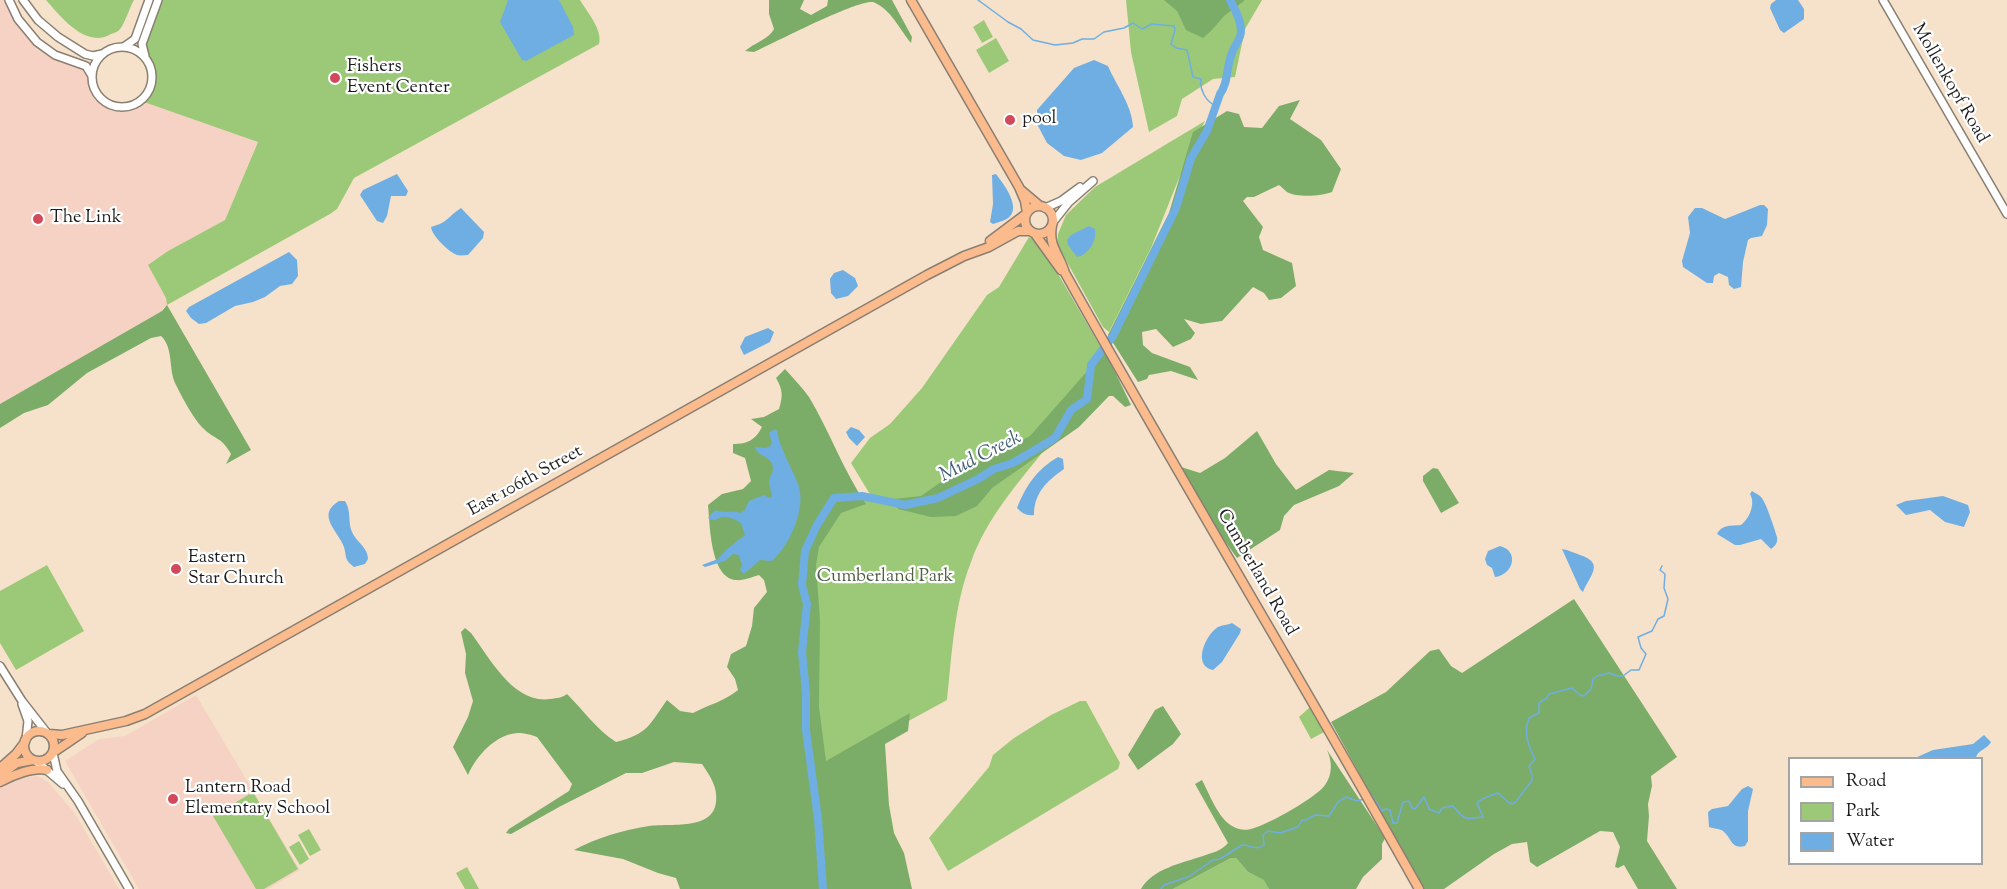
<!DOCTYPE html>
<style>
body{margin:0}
#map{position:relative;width:2007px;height:889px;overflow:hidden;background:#f6e2ca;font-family:"Sorts Mill Goudy",serif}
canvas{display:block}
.legend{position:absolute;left:1788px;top:757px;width:195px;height:108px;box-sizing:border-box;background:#fff;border:2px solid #a4a4a4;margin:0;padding:8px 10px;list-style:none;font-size:18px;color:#1c1c1c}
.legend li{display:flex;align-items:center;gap:12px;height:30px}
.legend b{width:30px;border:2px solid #a4a4a4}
</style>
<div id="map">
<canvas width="2007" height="889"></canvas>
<ul class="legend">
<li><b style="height:8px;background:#fbbb8c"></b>Road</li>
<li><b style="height:16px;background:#9bc978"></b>Park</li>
<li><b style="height:16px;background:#6faee2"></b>Water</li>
</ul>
</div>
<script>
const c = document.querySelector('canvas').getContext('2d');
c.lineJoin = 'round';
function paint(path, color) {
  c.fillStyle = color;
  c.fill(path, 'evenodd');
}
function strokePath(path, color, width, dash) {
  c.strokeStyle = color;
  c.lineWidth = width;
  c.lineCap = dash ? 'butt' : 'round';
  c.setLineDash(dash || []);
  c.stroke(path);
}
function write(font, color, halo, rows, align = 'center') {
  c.font = font + ' "Sorts Mill Goudy",serif';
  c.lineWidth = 4.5;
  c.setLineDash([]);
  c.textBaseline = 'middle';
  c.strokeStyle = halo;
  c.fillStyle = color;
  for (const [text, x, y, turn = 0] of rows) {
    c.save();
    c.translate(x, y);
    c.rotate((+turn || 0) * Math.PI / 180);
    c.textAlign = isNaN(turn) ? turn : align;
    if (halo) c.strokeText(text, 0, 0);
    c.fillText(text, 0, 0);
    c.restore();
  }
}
paint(new Path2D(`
 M0 0H4L15 23 23 32 39 47 57 59 84 69 88 75 89 85 95 97 107 106 114 109 128 110 137 108 144 102 258 141 225 220 168 251 148 265 166 298 167 305 162 309V311L0 404Z
 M196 695 300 870 268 889H139L65 761 99 739 125 736Z
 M38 776 48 782 74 812 119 889H0V786L25 777Z`), '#f5d2c3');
paint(new Path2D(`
 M46 0H134C130 7 124 25 120 29 118 32 114 33 111 34 86 49 61 17 46 0Z
 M161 0H580C587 12 603 30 599 44L354 178 337 209 330 214 167 305 166 298 148 265 168 251 225 220 258 142 144 102C161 82 156 69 145 47Z
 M1126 0H1262L1245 29 1235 77 1213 79 1182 99 1177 116 1149 132 1131 52Z
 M984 20 993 37 982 43 973 27Z
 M996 38 1009 61 989 73 976 50Z
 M1205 121 1193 143 1151 248 1109 332 1103 327 1057 244 1058 234 1066 215 1095 187Z
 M1029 237 1040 243 1107 358C1087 388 1069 420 1046 448 1018 483 986 519 971 562 954 605 952 654 947 700L817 771 809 550 837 501 871 496 851 463 870 438 890 424 922 388 987 295 999 287Z
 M47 565 84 631 16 670 0 643V591Z
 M1080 701H1086L1120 763 1118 769 948 871 929 838 989 767 993 755 1014 738 1051 715Z
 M1310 707 1324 732 1311 739 1299 717Z
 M253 792 298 869 264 889H256L213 816Z
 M309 829 321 850 310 856 298 835Z
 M299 841 309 859 300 865 289 847Z
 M1231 858H1236L1248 872 1265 880 1269 889H1173Z
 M467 867 479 889H465L456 873Z`), '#9bc978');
paint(new Path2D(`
 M769 0H804L800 9 811 15 827 6 828 0H892L912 37 911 43C900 30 891 9 873 2 856 0 776 42 754 52L745 51C754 43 769 39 774 29L769 14Z
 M1164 0H1244V1L1224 16 1211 31 1203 38 1186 30 1177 11Z
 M1300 100 1290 119 1321 140 1341 169 1332 192C1321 196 1298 198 1287 192 1284 190 1282 187 1279 185L1254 197H1247L1243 201 1263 227 1259 237 1263 250 1292 263 1296 286 1281 298 1269 300 1264 293 1253 287 1222 321 1201 324 1184 319 1195 333 1191 339 1173 347 1156 329 1142 332 1143 345 1152 353 1190 367 1198 380 1171 371 1149 375 1147 379 1138 382 1108 335 1169 213 1193 132 1227 111 1239 114 1244 127 1262 128 1279 106Z
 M167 305 251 450 226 464 231 454C221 436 215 440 204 429 194 420 182 397 176 385 168 370 174 348 161 336L151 338 87 373 48 405 24 413 0 428V404L162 311Z
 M1105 351 1131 405 1125 407 1113 396H1109L1079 427 992 488 977 506 956 516 931 517 898 509 894 499 921 496 948 477 1030 436Z
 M785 369C793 378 802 387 809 397 830 432 843 470 866 504L841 513 819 547 816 565 820 620 819 707 826 761 910 713 908 731 885 744 889 805 894 833 904 853 912 889H680L676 878 658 873 623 859 574 850C596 838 623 830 649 826 670 823 713 831 716 802 718 787 710 776 702 764L674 762 642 773H626L559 807 511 834 506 833 509 829 569 791 572 784 537 737C532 735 524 733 518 733 496 734 476 756 468 775L453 747 468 717 473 701 465 673 466 654 461 632 465 628 471 633C490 658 513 704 550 699 557 698 562 698 567 694 584 711 596 729 616 742 648 734 649 725 667 700L680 711 693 713C708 705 725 701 738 690L735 679 727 667 731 654 746 646 752 626 754 608 767 592 764 580 759 575C752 577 743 581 736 580 710 578 710 524 708 505L722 494 743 489 751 481 745 458 733 453V444C748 444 755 440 762 427L751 419 764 417 779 409C783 396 783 390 776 378Z
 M1257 431 1276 464 1296 490 1329 470 1354 473 1339 486 1294 505 1284 516 1280 530 1237 558 1221 536 1181 467 1200 473 1225 458Z
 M1433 468 1438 469 1459 503 1441 513 1423 481V476Z
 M1574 599 1677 757 1651 776 1652 786 1648 804 1649 816 1647 841 1677 889H1638L1624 865 1618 868 1615 867 1620 847 1613 832 1600 831 1537 867 1530 862 1527 842 1512 844 1494 854 1444 889H1423L1331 722 1386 692 1430 651 1439 649 1451 666 1462 673Z
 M1163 706 1181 734 1173 744 1138 770 1128 755 1155 710Z
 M1327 750 1385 838 1382 844V859L1363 877 1356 889H1269L1264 880 1248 872 1236 858H1231L1173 889H1141C1152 869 1182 863 1203 856 1213 852 1220 852 1228 843L1195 784 1202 780C1209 793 1218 818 1232 826 1238 830 1247 831 1254 828 1269 824 1317 797 1325 785 1333 774 1332 761 1327 750Z`), '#7cad68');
paint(new Path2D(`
 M508 0H559L573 27 574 35 526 61 522 60 500 22Z
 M1776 0H1798L1804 9V19L1784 33 1780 30 1770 8 1771 4Z
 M1094 60 1108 66C1116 85 1132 105 1133 127L1102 153 1081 160 1064 156 1047 143 1037 124V110L1074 68Z
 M397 174 408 191 406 196H391L387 216 383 223 377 221 360 195 363 190Z
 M996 174C1003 183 1019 204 1011 215 1008 220 999 222 993 224L990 222 993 204 992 175Z
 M1760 205H1764L1768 209 1767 225 1762 236 1751 238 1748 240 1743 262 1741 287 1734 289 1729 285 1728 277 1719 273 1714 276 1713 283H1707L1683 267 1682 261 1690 233 1688 217 1695 208H1702L1725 219Z
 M461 208 484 232 483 238 468 255C464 255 461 256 457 255 449 252 432 236 431 227 449 222 447 217 461 208Z
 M1089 226 1095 229C1097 240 1089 255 1077 257L1068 245 1067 240 1071 235Z
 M289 252 297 260 298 276 292 284 280 286 265 297 253 302 235 306 206 323 199 324 191 318 186 311 189 307Z
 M843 270 855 278 858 286 848 296 836 299 831 293 830 279 834 273Z
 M768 328 774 332 770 342 744 355 740 347 745 337Z
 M851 427 859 430 865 437 857 446 849 438 846 432Z
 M775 429 777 431C780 449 791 466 798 484 807 507 790 545 772 561L760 560 744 574 740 570 742 565 739 555 733 554 725 561 705 567 702 565 718 559 727 549 745 535 741 523C736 520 728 516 722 517 715 519 715 522 708 518L715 510C723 514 732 510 740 513L745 510 749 501 764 495 770 498 772 496C772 492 769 487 769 482 770 475 775 471 772 464 768 455 758 457 755 447L766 448 770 446 772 443 769 433Z
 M1058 457 1063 459 1064 469C1047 481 1034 493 1034 515 1026 516 1022 513 1017 508 1026 486 1036 470 1058 457Z
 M1752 491C1756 494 1761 495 1763 500 1767 506 1775 530 1777 537 1778 543 1775 546 1771 549L1761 539 1740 545H1735L1717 534C1722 524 1732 526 1741 525 1749 519 1756 504 1750 494Z
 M1943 496 1968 505 1970 512 1964 527 1945 522 1930 510 1906 515 1896 505 1906 501Z
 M339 501H345C352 511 347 524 353 534 358 543 368 548 368 559L365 564 354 567C344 559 347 558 344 547 339 532 315 515 339 501Z
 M1500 546C1520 551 1513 575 1495 577L1492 568 1487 565 1485 559 1488 551Z
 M1562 549C1569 550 1574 553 1580 555 1605 563 1590 575 1583 592L1580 589Z
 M1232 623 1241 629 1240 633 1222 662 1213 670C1192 666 1205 635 1218 627 1222 625 1228 625 1232 623Z
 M1984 735 1991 742C1988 749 1977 750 1976 758H1915L1933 750 1973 744Z
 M1748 786 1753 789 1748 811V841L1745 846C1731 850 1732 838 1723 831 1719 828 1713 829 1709 827L1708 812 1712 809 1728 806 1742 789Z`), '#6faee2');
strokePath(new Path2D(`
 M978 0 1008 22 1021 29 1033 40 1055 45 1073 43 1082 39H1094L1104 32 1124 28 1133 23 1142 29 1152 24 1174 26 1175 30 1171 44 1176 48 1187 50 1193 77 1201 79C1199 89 1206 102 1216 106
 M1372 796 1382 811 1386 809 1390 810 1393 823H1397L1403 802 1409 801 1412 808 1415 809 1424 797 1429 809 1439 813 1442 808 1453 806C1465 820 1464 820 1483 817L1477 803C1481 798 1492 795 1498 793L1508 802 1513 804C1518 800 1519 797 1523 792 1532 780 1535 783 1529 766L1535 759C1528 745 1523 733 1529 718L1539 713V703L1547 698 1549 694 1572 688 1580 695 1584 696 1591 689 1593 679 1597 676 1609 673 1618 676H1623L1631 670H1639L1646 654 1641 648 1638 637 1652 631 1658 619 1664 616 1668 599 1664 588 1665 574 1660 570 1662 566
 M1161 889 1164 885 1188 877 1213 860 1220 859 1242 845C1250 845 1256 851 1264 845L1263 835 1268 831 1280 833 1298 827 1302 820H1306L1315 815 1329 816 1338 802 1346 797 1357 801 1364 799`), '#6faee2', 1.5);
strokePath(new Path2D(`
 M823 889 818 819 806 730V693L802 652 807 604 802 585 805 551 817 525 834 498 862 496 905 505 938 498 978 479 994 469 1013 463 1045 444 1055 438 1071 410 1087 399 1091 365 1113 336 1176 208 1191 158 1207 131 1220 94C1229 82 1226 66 1232 53 1234 45 1241 40 1241 31 1241 20 1235 9 1230 0`), '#6faee2', 8);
const minor = new Path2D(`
 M9 0 18 19 37 42 55 55 86 66 92 76
 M23 0 38 20 58 37 85 54 93 56 102 54
 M1883 0 2007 214
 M125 46 135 39 149 0
 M92 77a30 30 0 1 1 60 0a30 30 0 1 1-60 0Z
 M145 56 142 44 158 0
 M1045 208 1061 201 1080 187
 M1053 222 1069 202 1093 181
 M0 666 22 701 47 733
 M22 704 28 721 26 740
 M53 753 57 771 78 801 129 889
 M36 761 63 784`);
const major = new Path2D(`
 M911 0 1019 187 1025 201 1027 213
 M1021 190 1040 206
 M1025 220a14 14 0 1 1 28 0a14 14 0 1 1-28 0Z
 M1052 226C1048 246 1060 255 1065 273 1181 480 1303 682 1419 889
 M1035 234 1061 270
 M990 241 1026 214
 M24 746a15 15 0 1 1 30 0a15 15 0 1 1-30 0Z
 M49 734 62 735 126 721 145 714 927 275 964 256 989 247 1018 231H1030
 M54 752 82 733
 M0 768 16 754 25 742
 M0 775 17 763 33 760
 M0 782C13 775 33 767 47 770`);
strokePath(minor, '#897f73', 10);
strokePath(major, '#897f73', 11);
strokePath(minor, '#fff', 7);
strokePath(major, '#fbbb8c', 8);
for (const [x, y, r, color] of [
 [335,78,6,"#d1495b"],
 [1010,120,6,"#d1495b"],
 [38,219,6,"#d1495b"],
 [176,569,6,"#d1495b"],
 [173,799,6,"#d1495b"]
]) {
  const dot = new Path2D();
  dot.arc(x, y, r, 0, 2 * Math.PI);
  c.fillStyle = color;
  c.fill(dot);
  strokePath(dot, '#fff', 2);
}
write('18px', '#1c1c1c', '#fff', [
 ["Fishers",347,68],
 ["Event Center",347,89],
 ["pool",1022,120],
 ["The Link",50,219],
 ["Eastern",188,559],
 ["Star Church",188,580],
 ["Lantern Road",185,789],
 ["Elementary School",185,810]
], 'left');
write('18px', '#1c1c1c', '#fff', [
 ["Mollenkopf Road",1949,84,60],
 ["East 106th Street",526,482,-29],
 ["Cumberland Road",1256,573,60]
]);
write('18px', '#4f6141', '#fff', [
 ["Cumberland Park",885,578]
]);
write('italic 20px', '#415e75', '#fff', [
 ["Mud Creek",981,458,-27]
]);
</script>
